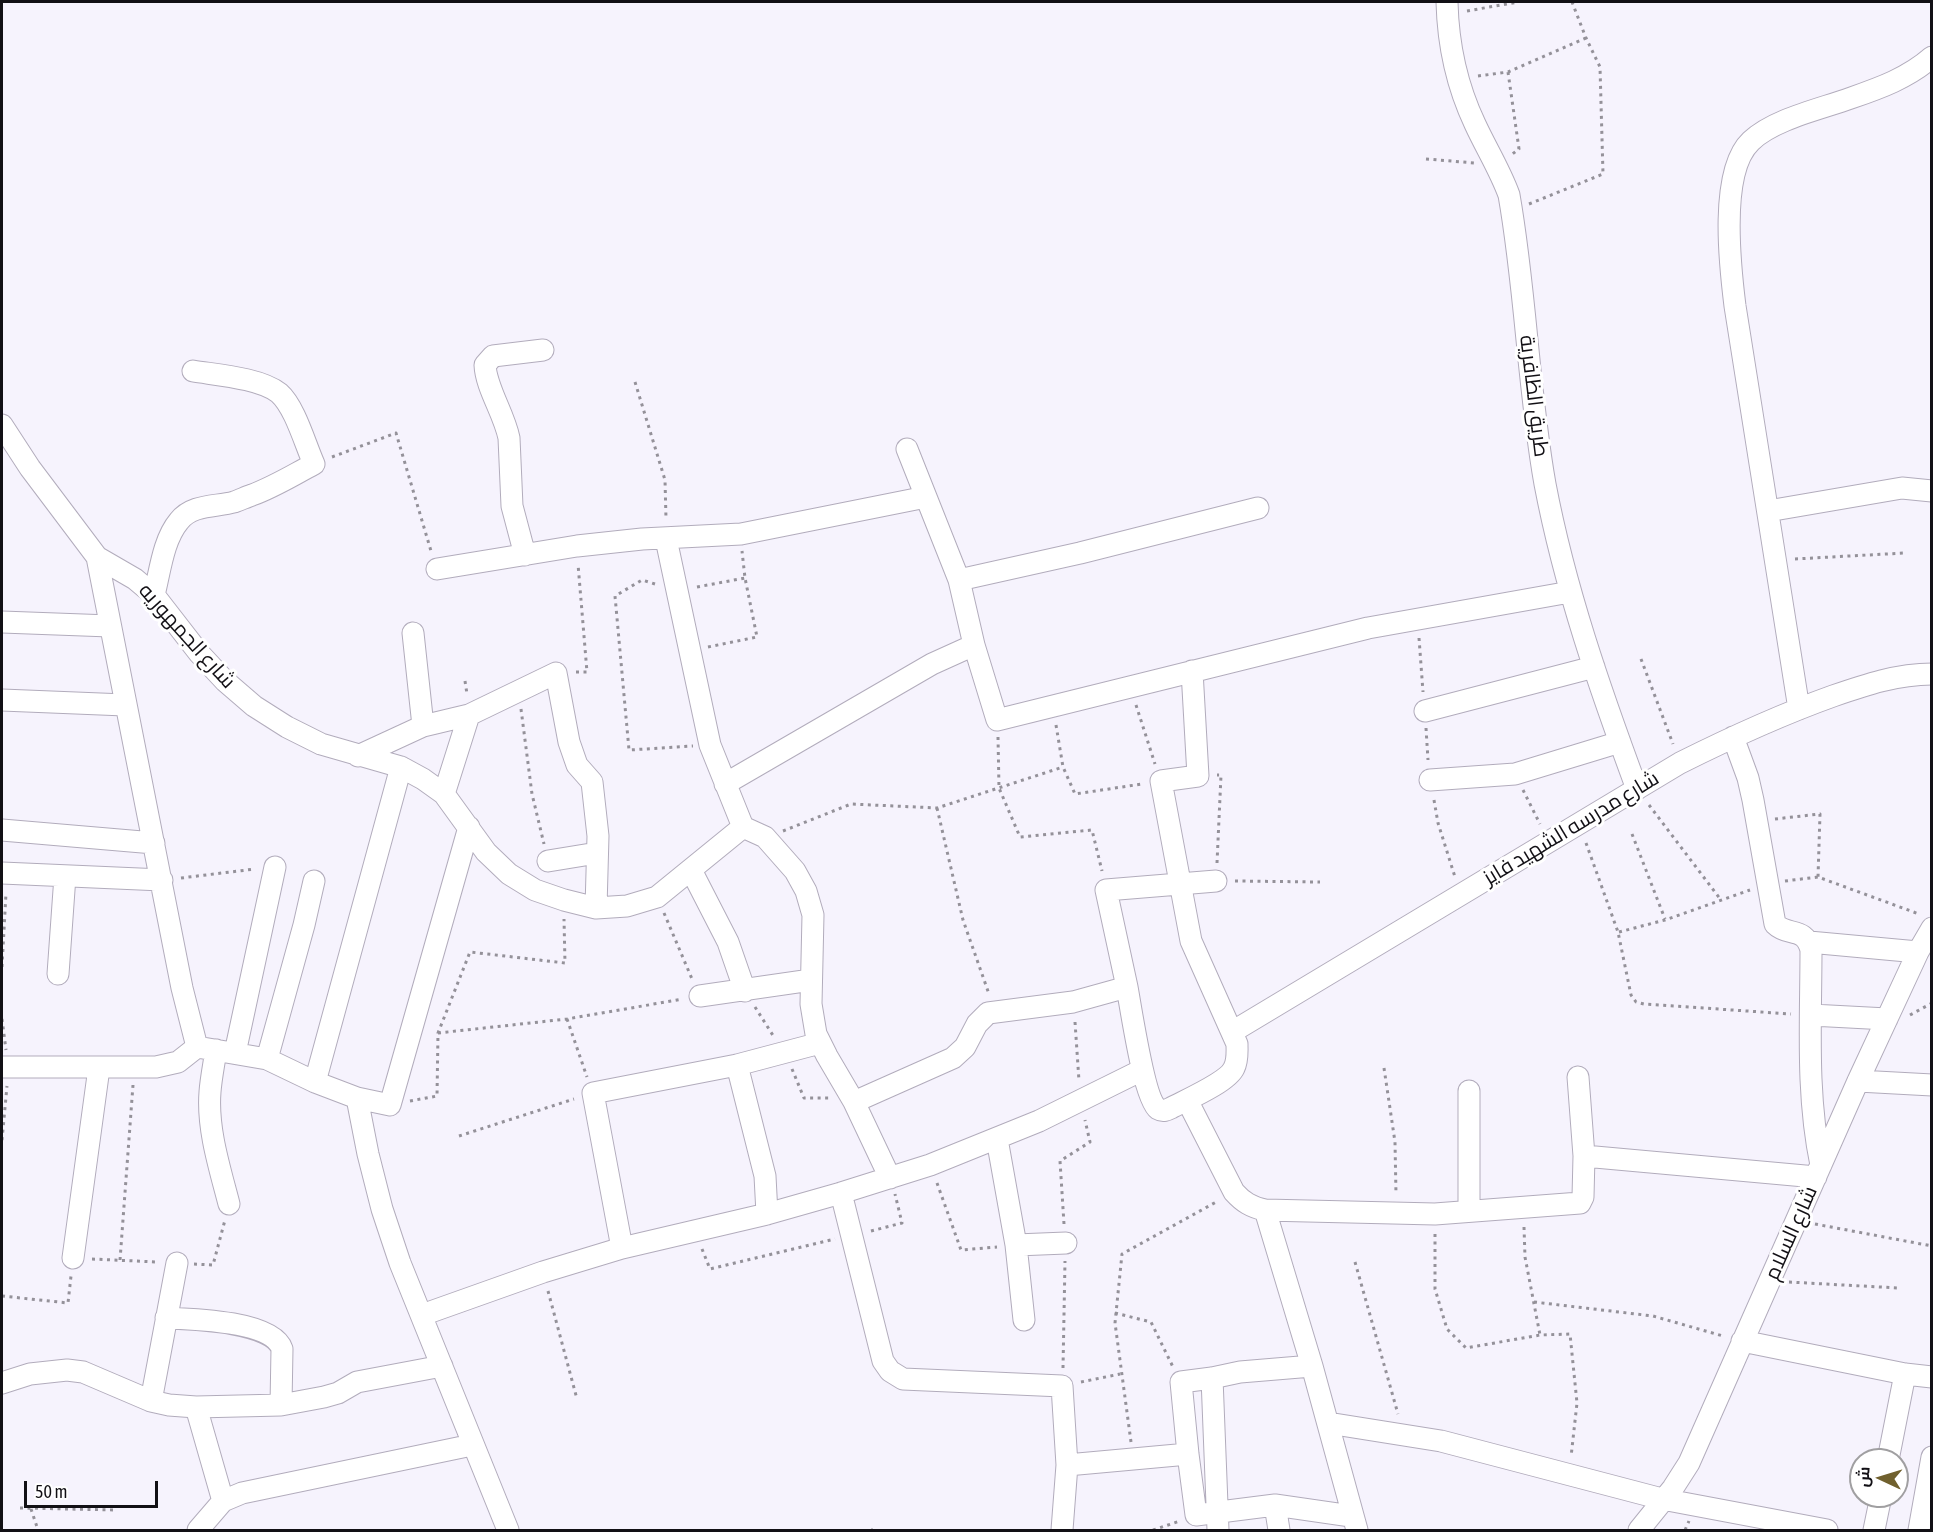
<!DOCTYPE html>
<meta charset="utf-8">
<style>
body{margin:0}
#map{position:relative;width:1933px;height:1532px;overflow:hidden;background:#f6f3fd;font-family:"Asap Condensed",Cairo,sans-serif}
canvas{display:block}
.frame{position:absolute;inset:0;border:3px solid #121015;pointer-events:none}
.north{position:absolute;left:1849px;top:1448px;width:60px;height:60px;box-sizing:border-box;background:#fff;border:2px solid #a09fa1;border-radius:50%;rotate:274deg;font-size:16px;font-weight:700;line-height:24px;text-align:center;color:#121015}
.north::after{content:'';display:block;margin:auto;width:21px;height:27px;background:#70602e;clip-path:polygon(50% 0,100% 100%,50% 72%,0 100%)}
.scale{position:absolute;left:24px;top:1481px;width:134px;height:27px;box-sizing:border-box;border:3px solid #121015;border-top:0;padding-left:8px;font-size:18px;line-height:21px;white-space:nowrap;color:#121015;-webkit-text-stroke:4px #fff;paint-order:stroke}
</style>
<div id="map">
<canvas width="1933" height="1532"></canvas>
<div class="frame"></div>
<div class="north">ش</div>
<div class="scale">50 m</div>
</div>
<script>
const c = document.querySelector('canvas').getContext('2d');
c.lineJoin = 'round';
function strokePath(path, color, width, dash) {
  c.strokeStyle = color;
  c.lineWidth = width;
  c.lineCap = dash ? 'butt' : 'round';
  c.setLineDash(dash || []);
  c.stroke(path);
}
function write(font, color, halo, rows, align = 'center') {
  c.font = font + ' "Asap Condensed",Cairo,sans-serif';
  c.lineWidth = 6;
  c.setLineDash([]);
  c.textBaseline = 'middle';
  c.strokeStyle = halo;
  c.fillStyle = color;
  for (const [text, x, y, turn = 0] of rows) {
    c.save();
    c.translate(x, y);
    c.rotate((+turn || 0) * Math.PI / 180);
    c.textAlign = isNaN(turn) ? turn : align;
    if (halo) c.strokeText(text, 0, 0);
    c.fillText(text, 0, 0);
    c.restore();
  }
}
const street = new Path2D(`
 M1447 2C1448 43 1457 86 1475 124 1486 148 1500 170 1509 195 1526 291 1528 389 1545 484 1565 589 1600 689 1637 789
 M2 425 30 468 97 557 135 579 154 595 199 653 225 681 254 706 287 727 321 744 401 767 423 779 444 794 486 852 509 874 535 890 564 900 596 908 627 906 657 897 743 827
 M907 449 959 580 974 645 997 720 1368 628 1570 592
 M1768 511 1902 488 1932 491
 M666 539 710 745 743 827 765 837 795 871 806 891 813 915 811 1004 816 1034 827 1056 854 1102 890 1178
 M525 555 512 506 509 438C504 413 486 388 485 365L493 356 543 350
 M97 557 182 988 197 1047
 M437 569 577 546 642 539 741 534 926 497
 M959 580 1080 553 1258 508
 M154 595C160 572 163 540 179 521 192 504 216 507 234 502 240 500 246 497 252 495 274 487 293 475 314 464 305 444 295 407 279 393 260 378 217 375 193 371
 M2 622 110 626
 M413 633 423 726
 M2 700 125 705
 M1799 709 1735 306C1730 266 1719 171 1751 141 1774 119 1821 109 1851 98 1880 88 1908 78 1932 57
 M1425 711 1594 667
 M1733 737 1748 778 1753 800 1775 924C1788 937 1805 926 1811 950 1811 1021 1806 1094 1821 1165
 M358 756 423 726 469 715 556 673 569 742 577 765 592 782 598 836 596 908
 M1430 780 1515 774 1620 742
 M725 784 932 664 974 645
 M444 794 469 715
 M2 830 154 843
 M548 861 597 853
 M691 870 728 942 745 991
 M2 873 162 880
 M1809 942 1918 952
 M58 974 65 876
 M1127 987C1131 1008 1144 1099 1158 1109 1163 1112 1167 1110 1171 1108 1186 1100 1228 1082 1234 1068 1238 1060 1237 1052 1237 1044L1191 941 1161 781 1198 776 1192 671
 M700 996 811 980
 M1811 1015 1887 1019
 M1232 1032 1680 763C1730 738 1780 715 1833 696 1865 685 1897 674 1932 674
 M216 1050C214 1064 211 1078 210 1092 207 1129 220 1169 229 1204
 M235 1053 275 867
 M267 1059 304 925 314 881
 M737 1065 765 1176 767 1214
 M2 1067H156L178 1062 197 1047 267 1059 315 1082 357 1098 390 1105 469 827
 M1858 1081 1932 1085
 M315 1082 401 767
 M1469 1091V1211
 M357 1098 368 1154 382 1209 400 1263 508 1530
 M1187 1100 1234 1192C1243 1202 1251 1207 1265 1210L1435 1214 1580 1203 1583 1197 1584 1156 1578 1077
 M854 1102 953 1058 965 1047 977 1024 988 1013 1073 1002 1127 987 1106 890 1216 881
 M997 1139 1016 1245 1024 1320
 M1584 1156 1816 1177
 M841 1193 883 1361 890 1371 903 1379 1062 1386 1067 1465 1062 1530
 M1265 1210 1312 1366 1357 1530
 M1016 1245 1066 1243
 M622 1248 593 1093 737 1065 820 1043
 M73 1258 99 1068
 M422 1315 543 1272 622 1248 767 1214 841 1193 930 1165 1039 1121 1142 1070
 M166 1318C191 1319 273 1321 282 1349L281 1405
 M1742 1341 1905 1374 1932 1377
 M1312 1366 1240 1372 1212 1378 1181 1382 1188 1454 1196 1515 1275 1505 1351 1516
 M1212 1378 1218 1530
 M2 1383 30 1374 67 1370 83 1372 151 1401 169 1405 196 1407 281 1405 324 1397 338 1393 357 1382 442 1366
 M151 1401 177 1263
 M196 1407 223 1501
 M1328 1423 1441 1441 1662 1499 1827 1530
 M1888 1460 1905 1374
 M1067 1465 1188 1454
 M1275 1505 1279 1530
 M198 1530 223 1501 242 1493 472 1445
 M1639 1530 1673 1488 1689 1463 1858 1081 1918 952 1932 928
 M1874 1530 1881 1496
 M1919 1530 1932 1457`);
strokePath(street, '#b2acbc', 23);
strokePath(new Path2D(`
 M1467 11 1518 2
 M1508 72 1519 149 1511 155
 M1478 76 1508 72 1586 38
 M1426 159 1475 163
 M1529 204 1603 174 1600 67 1586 38 1572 2
 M635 382 665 480 666 519
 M332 457 396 433 431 551
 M1795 559 1904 553
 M655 584 642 580 615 596 629 750 693 746
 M697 587 745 578
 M1419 638 1423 692
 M708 647 757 637 745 578 742 551
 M1641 659 1673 744
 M576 672H587L578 564
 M465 681 467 694
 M1136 705 1155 764
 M521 709 532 794 544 844
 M1056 725 1063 767 1075 794 1142 784
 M1426 728 1428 760
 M998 737 999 788 1020 837 1092 830 1102 871
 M1523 790 1540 824
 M1434 800 1438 823 1455 877
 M1649 805 1721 900
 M937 808 963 920 989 994
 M1775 819 1820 814 1818 877
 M783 831 851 804 937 808 1063 767
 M1632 834 1665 919
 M1586 843 1618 932 1631 995 1636 1002 1644 1004 1791 1014
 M1217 863 1221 775H1217
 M181 878 255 869
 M1235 881 1320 882
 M1785 881 1818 877 1919 914
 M664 913 692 979
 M1619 932 1665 920 1750 890
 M2 967 6 893
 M755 1007 774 1037
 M1910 1015 1932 1003
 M2 1019 6 1050
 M567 1019 587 1077
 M1075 1022 1079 1081
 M438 1033 567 1019 683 999
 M1384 1068 1395 1142 1396 1194
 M792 1069 804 1098H830
 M410 1101 437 1096 438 1033 470 952 565 963 564 919
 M459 1136 574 1099
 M2 1140 7 1086
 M937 1183 961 1250 997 1247
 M1064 1224 1060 1161 1090 1142 1085 1120
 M1815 1224 1932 1246
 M1524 1227 1525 1257 1540 1335
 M871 1231 902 1223 895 1194
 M1435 1234V1289L1447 1329 1466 1348 1540 1335 1570 1334 1577 1403 1571 1457
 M702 1249 710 1269 835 1239
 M92 1259 157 1262
 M120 1260 133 1085
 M1355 1262 1398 1414
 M194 1264 213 1265 225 1220
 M1789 1282 1898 1288
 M548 1291 577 1399
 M2 1296 68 1303 71 1276
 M1534 1302 1653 1316 1723 1336
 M1115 1313 1151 1322 1173 1367
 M1063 1368 1065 1261
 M1081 1382 1120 1374
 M1131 1442 1115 1323 1122 1254 1218 1201
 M20 1508 116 1510
 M31 1509 38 1530
 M871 1530H873
 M1153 1530 1180 1521
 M1685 1530 1689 1521`), '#949199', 3, [3, 4.5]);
strokePath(street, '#fff', 21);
write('21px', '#121015', '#fff', [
 ["طريق الظافرية",1534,396,83],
 ["شارع الجمهوريه",187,636,48],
 ["شارع مدرسه الشهيد فايز",1571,828,-31],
 ["شارع السلام",1791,1233,-66]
]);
</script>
